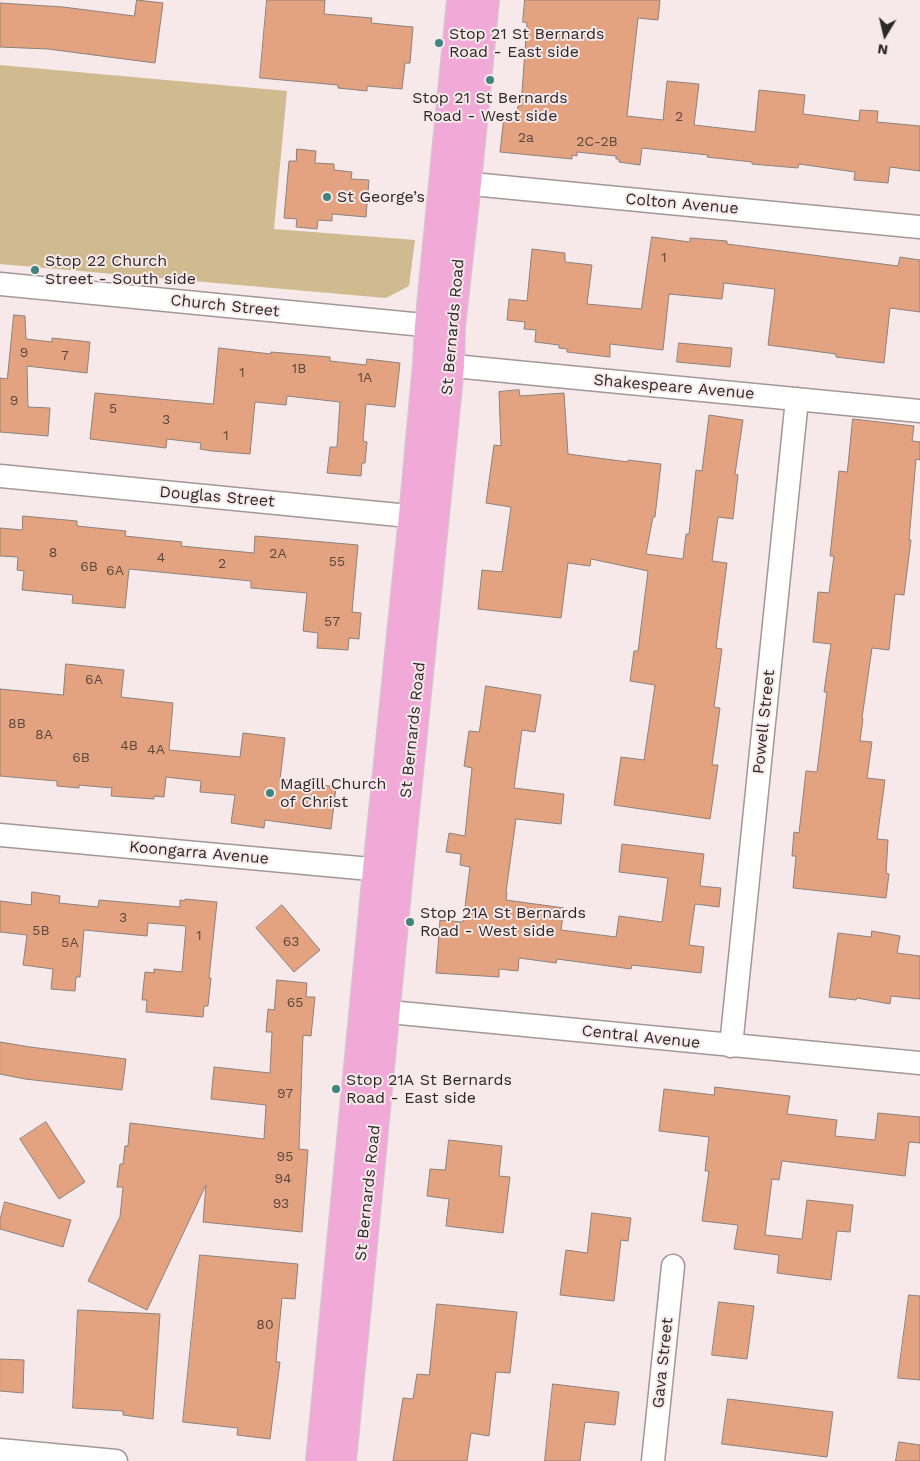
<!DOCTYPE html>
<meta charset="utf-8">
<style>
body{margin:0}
#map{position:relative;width:920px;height:1461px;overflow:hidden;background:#f7e9ea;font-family:"Work Sans",sans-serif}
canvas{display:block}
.north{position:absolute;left:860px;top:10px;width:50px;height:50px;-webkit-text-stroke:4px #f7e9ea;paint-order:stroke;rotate:189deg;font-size:14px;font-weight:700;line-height:20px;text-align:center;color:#2e2929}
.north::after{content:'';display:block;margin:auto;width:18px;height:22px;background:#2e2929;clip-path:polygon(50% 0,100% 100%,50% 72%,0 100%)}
</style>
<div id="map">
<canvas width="920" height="1461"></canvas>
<div class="north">N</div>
</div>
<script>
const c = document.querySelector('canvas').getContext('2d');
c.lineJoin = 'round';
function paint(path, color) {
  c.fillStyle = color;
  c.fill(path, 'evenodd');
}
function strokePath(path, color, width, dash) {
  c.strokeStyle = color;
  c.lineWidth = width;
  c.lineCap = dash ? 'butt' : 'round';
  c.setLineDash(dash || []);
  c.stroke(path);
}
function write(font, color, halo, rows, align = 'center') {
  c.font = font + ' "Work Sans",sans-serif';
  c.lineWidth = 4;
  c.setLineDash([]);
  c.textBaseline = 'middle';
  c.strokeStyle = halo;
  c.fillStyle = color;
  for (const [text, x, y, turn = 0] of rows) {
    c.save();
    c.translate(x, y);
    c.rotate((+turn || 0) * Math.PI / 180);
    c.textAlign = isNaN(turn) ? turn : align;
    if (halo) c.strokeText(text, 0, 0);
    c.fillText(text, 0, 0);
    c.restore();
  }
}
paint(new Path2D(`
 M0 65 287 91 274 229 415 240 409 286 386 298 0 264Z`), '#d0ba8f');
const building = new Path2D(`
 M137 0 163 3 155 63 48 49 0 47V3L63 7 134 16Z
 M267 0H325L324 14 372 18 371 23 413 27 410 63H405L402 89 367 86V91L338 88V85L260 78Z
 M525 0H660L658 20 638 18 627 116 663 120 667 81 699 84 694 125 755 132 759 90 805 95 803 114 859 121 860 110 878 111 877 122 920 126V171L890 167 888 183 854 180 855 172 799 164 798 168 752 164V162L707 157 708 155 642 148 640 165 619 162V159H616V156L577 152V156L572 155V159L500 152 504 116 516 117 518 106H521L527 23 523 22Z
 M297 149 316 151 315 163 334 164V170L352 172 351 179 369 180 366 217 332 214V221L318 220 317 229 296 227 297 219 284 218 289 161H296Z
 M652 237 690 242V238L727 241V244L898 266 900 257 920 260V312L890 308 884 363 836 357V354L768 345 775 289 724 283 722 299 669 294 663 350 610 344V357L567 352V349L559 348V345L535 342 536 330 524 329 525 322 507 320 509 299 527 301 532 249 565 253V262L592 265 587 304 641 309Z
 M14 315 25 316 26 339 52 342V338L90 342 87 373 27 366 28 407 50 408 48 436 0 432V378L7 379Z
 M679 343 732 348 730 367 677 362Z
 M219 348 271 354V352L330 357V361L366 365 367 359 400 363 395 407 366 404 363 441 367 442 365 463H362L361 476 327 473 330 447H337L340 402 287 396 286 405 255 402 250 454 212 451 200 449 201 443 167 439 166 448 90 439 95 393 213 404Z
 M519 390 520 396 564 393 568 454 628 462V460L661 464 655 517H653L646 554 683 559 686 534H689L696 470 702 471 709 415 743 420 735 474 738 475 733 519 718 517 712 561 727 563 716 648 722 649 714 707 720 708 712 765H718L710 819 614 805 621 757 644 760 655 685 630 681 634 651H638L648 571 591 559 590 566 568 563 561 618 478 609 482 570 502 572 511 507 486 503 494 445 501 446 499 392Z
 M853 419 914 426 912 441 920 442V460L916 459 909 540H911L904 595 895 594 889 650 872 648 862 718 863 719 860 741 872 742 867 778 885 780 877 839 888 840 886 873 889 874 886 898 793 888 796 856H792L794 832 799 833 806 771 817 772 827 692H824L831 644 813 642 818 592 829 593 834 556H830L839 471 847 472Z
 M23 516 77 521V526L126 531 125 536 182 542 181 546 254 553 255 536 358 545 352 612 361 613 359 639 349 638 348 650 317 648 318 633 303 631 307 593 251 588V581L129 569 125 608 72 603 73 595 22 590 24 571 17 570 18 557 0 556V528L22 530Z
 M66 664 124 670 121 697 173 703 169 750 240 757 243 733 285 738 280 779 336 787 331 829 265 820 264 828 231 823 235 795 200 792 201 781 166 777 164 797 154 796V799L111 796 112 788 79 785V788L57 786V781L0 776V689L63 695Z
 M486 686 541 695 535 732 522 730 514 788 564 794 561 824 516 819 506 892 507 893 506 900 564 908 561 930 616 937 619 916 662 922 668 878 619 872 622 844 704 854 700 886 721 888 719 907 695 904 689 945 704 947 701 973 632 965 631 969 557 959 556 963 519 958 518 971 499 969V977L436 973 440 920 463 922 470 867 460 865 461 854 446 852 449 833 465 836 472 768 464 766 469 731 479 732Z
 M32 892 60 896 59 903 98 907 99 900 180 907V900L185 901V899L217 902 209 978H211L208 1006H204L203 1017 146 1012 147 1000H142L145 972 154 973V969L182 972 186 926 148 923 147 936 84 930 80 977H76L75 991 51 989 53 969 23 965 27 935 0 932V901L31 905Z
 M282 905 320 950 294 972 256 928Z
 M872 931 900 936 897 953 920 956V999L891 996 890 1004 857 998 856 1000 829 997 838 933 871 937Z
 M277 980 307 983 306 997H315L311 1036 303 1035 299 1149 308 1150 302 1232 203 1222 206 1185 147 1310 88 1281 120 1217 123 1187H117L120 1164H123L125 1146H128L130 1123 264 1139 266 1105 211 1099 214 1067 270 1073 272 1032H266L268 1009 274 1010Z
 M0 1042 30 1047 126 1059 122 1090 25 1079 0 1074Z
 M715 1087 790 1096 787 1114 837 1120 835 1136 875 1140 878 1113 920 1117V1143L909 1142 905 1176 782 1161 779 1180 772 1179 765 1235 802 1239 807 1200 853 1205 850 1232 837 1231 831 1280 777 1273 779 1255 734 1249 738 1225 702 1221 709 1171H705L709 1137 659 1131 664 1089 714 1095Z
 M46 1122 85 1182 59 1199 20 1139Z
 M449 1140 502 1146 499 1176 510 1177 503 1233 446 1226 449 1199 427 1196 430 1169 445 1170Z
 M5 1202 71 1220 63 1247 0 1229V1220Z
 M592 1213 631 1218 628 1241 621 1240 614 1301 560 1295 566 1250 587 1253Z
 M200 1255 298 1264 295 1299 282 1298 276 1362H280L270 1439 237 1435 238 1428 183 1422Z
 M909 1295 920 1296V1380L898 1378Z
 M719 1302 754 1306 747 1359 712 1355Z
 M437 1304 517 1312 510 1373 496 1372 489 1436 471 1433 467 1461H393L403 1398 413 1399 417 1374 429 1375Z
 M78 1310 160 1314 153 1419 123 1415V1411L73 1408Z
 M0 1359 24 1360 23 1393 0 1391Z
 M553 1384 619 1392 615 1425 585 1422 580 1461H545Z
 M728 1399 833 1412 827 1457 722 1444Z
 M899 1442 920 1445V1461H896Z`);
paint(building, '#e3a380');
strokePath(building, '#8b817b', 1);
const minor = new Path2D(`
 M451 182 920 227
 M0 284 444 327
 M433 364 920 411
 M0 476 429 518
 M0 835 392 871
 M369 1010 920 1063
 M731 1046 797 399
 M0 1450 116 1461
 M653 1461 673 1266`);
const major = new Path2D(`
 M320 1461 377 870 413 516 427 364 429 326 461 0
 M342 1461 399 872 450 366 451 327 467 183 485 0`);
strokePath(minor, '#a39696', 25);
strokePath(major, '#cdcccc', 30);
strokePath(minor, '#fff', 22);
strokePath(major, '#f1aad8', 28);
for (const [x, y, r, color] of [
 [439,43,5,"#40857d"],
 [490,80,5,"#40857d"],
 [327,197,5,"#40857d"],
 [35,270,5,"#40857d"],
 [270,793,5,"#40857d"],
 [410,922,5,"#40857d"],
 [336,1089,5,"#40857d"]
]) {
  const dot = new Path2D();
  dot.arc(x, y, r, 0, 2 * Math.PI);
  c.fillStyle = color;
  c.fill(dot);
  strokePath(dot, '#f7e9ea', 2);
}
write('14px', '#5b483f', null, [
 ["2",679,117],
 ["2a",526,138],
 ["2C-2B",597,142],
 ["1",664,258],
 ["9",24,353],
 ["7",65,356],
 ["1B",299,369],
 ["1",242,373],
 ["1A",365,378],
 ["9",14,401],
 ["5",113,409],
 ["3",166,420],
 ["1",226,436],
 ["8",53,553],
 ["2A",278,554],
 ["4",161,558],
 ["55",337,562],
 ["2",222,564],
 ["6B",89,567],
 ["6A",115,571],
 ["57",332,622],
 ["6A",94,680],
 ["8B",17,724],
 ["8A",44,735],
 ["4B",129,746],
 ["4A",156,750],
 ["6B",81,758],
 ["3",123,918],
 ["5B",41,931],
 ["1",199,936],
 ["63",291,942],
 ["5A",70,943],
 ["65",295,1003],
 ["97",285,1094],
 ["95",285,1157],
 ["94",283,1179],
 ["93",281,1204],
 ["80",265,1325]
]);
write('16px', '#2e2929', '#f7e9ea', [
 ["Stop 21 St Bernards",449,34],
 ["Road - East side",449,52],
 ["Stop 21 St Bernards",490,98,"center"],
 ["Road - West side",490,116,"center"],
 ["St George’s",337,197],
 ["Stop 22 Church",45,261],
 ["Street - South side",45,279],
 ["Magill Church",280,784],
 ["of Christ",280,802],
 ["Stop 21A St Bernards",420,913],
 ["Road - West side",420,931],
 ["Stop 21A St Bernards",346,1080],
 ["Road - East side",346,1098]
], 'left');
write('16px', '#2e2929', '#f7e9ea', [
 ["Colton Avenue",682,204,5],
 ["Church Street",225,306,6],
 ["St Bernards Road",453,327,-85],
 ["Shakespeare Avenue",674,387,5],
 ["Douglas Street",217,497,5],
 ["Powell Street",764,722,-84],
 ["St Bernards Road",413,730,-84],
 ["Koongarra Avenue",199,853,5],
 ["Central Avenue",641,1037,6],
 ["St Bernards Road",368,1193,-84],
 ["Gava Street",663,1363,-84]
]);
</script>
